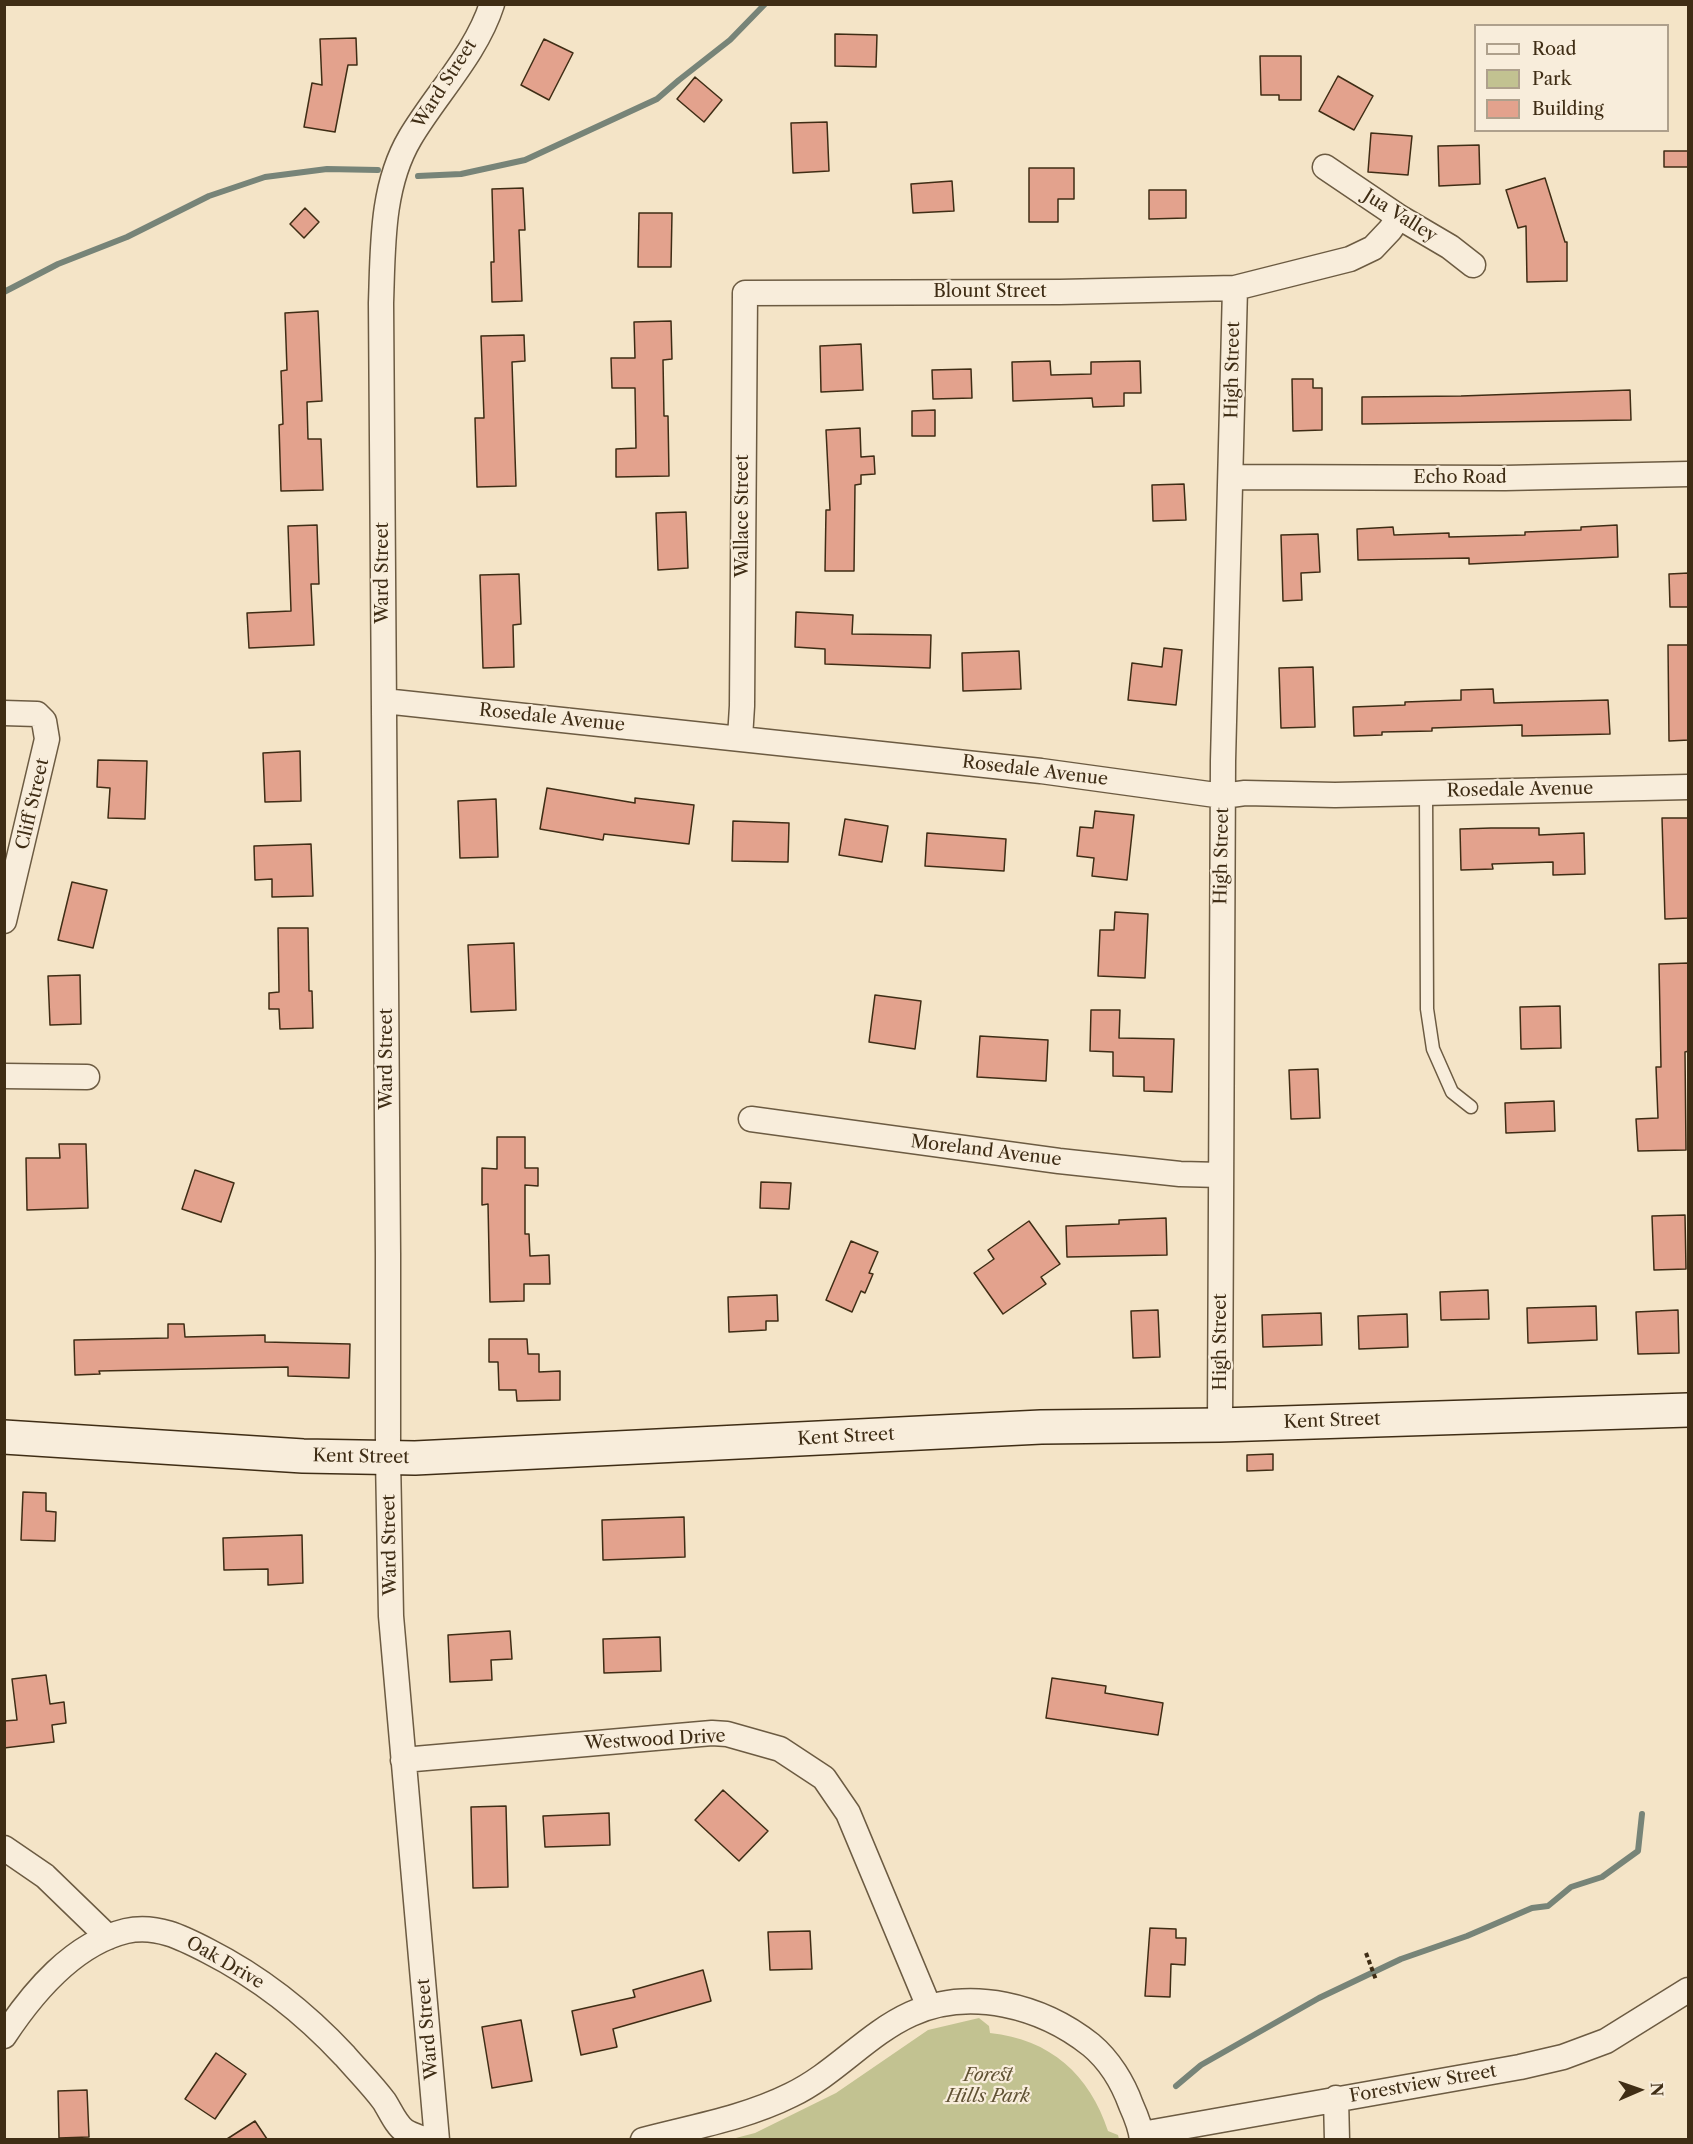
<!DOCTYPE html>
<style>
body{margin:0}
#map{position:relative;width:1693px;height:2144px;overflow:hidden;background:#f4e4c7;font-family:"Libre Caslon Text",serif}
canvas{display:block}
.frame{position:absolute;inset:0;border:6px solid #3f2d15;pointer-events:none}
.legend{position:absolute;left:1474px;top:24px;width:195px;height:108px;box-sizing:border-box;background:#f8eddb;border:2px solid #aea08c;margin:0;padding:8px 10px;list-style:none;font-size:18px;color:#3f2d15}
.legend li{display:flex;align-items:center;gap:12px;height:30px}
.legend b{width:30px;border:2px solid #aea08c}
.north{position:absolute;left:1609px;top:2060px;width:60px;height:60px;-webkit-text-stroke:4px #f8eddb;paint-order:stroke;rotate:88deg;font-size:16px;font-weight:700;line-height:24px;text-align:center;color:#3f2d15}
.north::after{content:'';display:block;margin:auto;width:21px;height:27px;background:#3f2d15;clip-path:polygon(50% 0,100% 100%,50% 72%,0 100%)}
</style>
<div id="map">
<canvas width="1693" height="2144"></canvas>
<div class="frame"></div>
<ul class="legend">
<li><b style="height:8px;background:#f8eddb"></b>Road</li>
<li><b style="height:16px;background:#c2c291"></b>Park</li>
<li><b style="height:16px;background:#e3a28d"></b>Building</li>
</ul>
<div class="north">N</div>
</div>
<script>
const c = document.querySelector('canvas').getContext('2d');
c.lineJoin = 'round';
function paint(path, color) {
  c.fillStyle = color;
  c.fill(path, 'evenodd');
}
function strokePath(path, color, width, dash) {
  c.strokeStyle = color;
  c.lineWidth = width;
  c.lineCap = dash ? 'butt' : 'round';
  c.setLineDash(dash || []);
  c.stroke(path);
}
function write(font, color, halo, rows, align = 'center') {
  c.font = font + ' "Libre Caslon Text",serif';
  c.lineWidth = 4.5;
  c.setLineDash([]);
  c.textBaseline = 'middle';
  c.strokeStyle = halo;
  c.fillStyle = color;
  for (const [text, x, y, turn = 0] of rows) {
    c.save();
    c.translate(x, y);
    c.rotate((+turn || 0) * Math.PI / 180);
    c.textAlign = isNaN(turn) ? turn : align;
    if (halo) c.strokeText(text, 0, 0);
    c.fillText(text, 0, 0);
    c.restore();
  }
}
paint(new Path2D(`
 M979 2018 989 2026 990 2033C1050 2039 1090 2075 1108 2131L1118 2135 1119 2139H732L755 2133 836 2093 928 2030Z`), '#c2c291');
strokePath(new Path2D(`
 M418 176 461 174 525 160 657 99 679 80 730 40 765 4
 M4 292 58 264 127 237 209 196 265 177 327 169 378 170
 M1176 2086 1201 2065 1319 1998 1401 1959 1467 1936 1532 1908 1548 1906 1571 1887 1602 1877 1638 1851 1642 1814`), '#778478', 6);
const building = new Path2D(`
 M835 34 877 35 876 67 835 66Z
 M356 38 357 65H348L335 132 304 127 312 83 322 85 320 39Z
 M544 39 573 53 549 100 521 85Z
 M1260 56H1301V100H1279V95H1261Z
 M1338 76 1373 96 1354 130 1319 111Z
 M695 77 722 100 704 122 677 99Z
 M827 122 829 171 793 173 791 123Z
 M1371 133 1412 136 1408 175 1368 172Z
 M1479 145 1480 184 1439 186 1438 146Z
 M1664 151H1689V167H1664Z
 M1029 168H1074V199H1058V222H1029Z
 M1545 178 1565 242H1567V281L1527 282 1526 226 1518 228 1506 190Z
 M952 181 954 211 913 213 911 184Z
 M523 188 525 230H519L522 301 492 302 491 262H494L492 189Z
 M1149 190H1186V218L1149 219Z
 M305 208 319 222 304 238 290 224Z
 M639 213H672L671 267H638Z
 M318 311 322 401 307 402 308 439H321L323 490 281 491 279 425 283 424 281 371 287 370 285 313Z
 M671 321 672 359 663 360 664 416H668L669 476 616 477V449L636 448 635 388H612L611 358H635L634 322Z
 M524 335 525 361 512 362 516 486 477 487 475 418H484L481 336Z
 M861 344 863 390 821 392 820 346Z
 M1050 361 1051 375 1091 374V362L1140 361 1141 393H1124V406L1093 407 1092 398 1013 401 1012 362Z
 M971 369 972 398 933 399 932 370Z
 M1292 379H1313V388H1322V430L1293 431Z
 M1630 390 1631 420 1362 424V397L1461 396Z
 M935 410V436H912V411Z
 M860 428 861 457 874 456 875 474 861 475V484L855 485 854 571H825L826 510H830L826 430Z
 M1184 484 1186 520 1153 521 1152 485Z
 M686 512 688 568 658 570 656 513Z
 M317 525 319 584H311L314 645 249 648 247 613 291 611 288 526Z
 M1617 525 1618 557 1469 564V558L1358 560 1357 529 1393 527 1394 535 1449 533V537L1525 535V532L1581 530V527Z
 M1318 534 1320 572 1301 573 1302 600 1283 601 1281 535Z
 M1689 573V607H1670L1669 574Z
 M519 574 521 624 513 625 514 667 483 668 480 575Z
 M796 612 853 615 852 634 931 635 930 668 825 664V649L795 647Z
 M1668 645H1689V740L1669 741Z
 M1164 648 1182 650 1176 705 1128 700 1132 663 1162 667Z
 M1019 651 1021 689 963 691 962 653Z
 M1313 667 1315 727 1281 728 1279 668Z
 M1493 689 1494 703 1608 700 1610 734 1522 736V725L1432 728V731L1382 732V735L1354 736 1353 707 1405 705V702L1461 700V690Z
 M300 751 301 801 265 802 263 753Z
 M98 760 147 761 145 819 108 818 110 788 97 787Z
 M547 788 635 803V798L694 805 689 844 604 834 603 840 540 829Z
 M496 799 498 857 460 858 458 801Z
 M1095 811 1134 815 1127 880 1092 876 1094 858 1077 856 1080 827 1093 828Z
 M1662 818H1689V918L1665 919Z
 M845 819 888 826 882 862 839 855Z
 M733 821 789 823 788 862 732 861Z
 M1491 828H1539V835L1584 833 1585 874 1553 875V862L1492 864 1493 869 1461 870 1460 829Z
 M927 833 1006 839 1004 871 925 866Z
 M311 844 313 896 272 897V879L255 880 254 846Z
 M72 882 107 890 93 948 58 940Z
 M1115 912 1148 914 1145 978 1098 976 1100 930H1114Z
 M278 928H308L309 991H312L313 1028 280 1029 279 1009H269V993L279 992Z
 M514 943 516 1010 471 1012 468 945Z
 M1689 963V1051L1685 1052 1686 1150 1638 1151 1636 1119 1658 1118 1656 1067H1661L1659 964Z
 M80 975 81 1024 50 1025 48 976Z
 M875 995 921 1001 915 1049 869 1042Z
 M1560 1006 1561 1048 1521 1049 1520 1007Z
 M1091 1010H1120L1119 1038 1174 1039 1172 1092 1144 1091V1077L1113 1076V1052L1090 1051Z
 M980 1036 1048 1040 1046 1081 977 1077Z
 M1318 1069 1320 1118 1291 1119 1289 1070Z
 M1554 1101 1555 1131 1506 1133 1505 1103Z
 M497 1137H525V1168H538V1186L525 1185V1234H529L530 1256 549 1255 550 1284H524V1301L490 1302 488 1204 482 1205V1168L497 1169Z
 M59 1144H86L88 1208 27 1210 26 1158H60Z
 M195 1170 234 1183 221 1222 182 1209Z
 M761 1182 791 1183 789 1209 760 1208Z
 M1685 1215 1686 1269 1654 1270 1652 1216Z
 M1166 1218 1167 1255 1067 1257 1066 1226 1119 1224V1220Z
 M1029 1221 1060 1264 1041 1277 1046 1284 1003 1314 974 1273 994 1259 988 1250Z
 M851 1241 878 1252 869 1273 873 1274 865 1293 861 1291 852 1312 826 1300Z
 M1488 1290 1489 1319 1441 1320 1440 1292Z
 M777 1295 778 1321H766V1330L729 1332 728 1297Z
 M1596 1306 1597 1340 1528 1343 1527 1308Z
 M1158 1310 1160 1357 1133 1358 1131 1311Z
 M1678 1310 1679 1353 1638 1354 1636 1312Z
 M1321 1313 1322 1345 1263 1347 1262 1315Z
 M1407 1314 1408 1347 1359 1349 1358 1316Z
 M168 1324H184L185 1337 265 1335V1342L350 1344 349 1378 288 1376V1367L99 1371 100 1374 75 1375 74 1340 168 1338Z
 M489 1339H527L528 1354H539V1372L560 1371V1400L517 1401 516 1390H499L498 1362H489Z
 M1273 1454V1470L1247 1471V1455Z
 M23 1492 46 1493V1511L56 1512 55 1541 21 1540Z
 M684 1517 685 1557 603 1560 602 1520Z
 M302 1535 303 1583 268 1585V1569L224 1570 223 1538Z
 M510 1631 512 1659 491 1660 492 1680 450 1682 448 1635Z
 M660 1637 661 1671 604 1673 603 1639Z
 M46 1675 50 1704 64 1702 66 1723 52 1725 54 1742 4 1748V1721L17 1720 12 1679Z
 M1052 1678 1106 1686 1105 1693 1163 1703 1158 1735 1046 1718Z
 M723 1790 768 1831 739 1861 695 1820Z
 M506 1806 508 1887 473 1888 471 1807Z
 M609 1813 610 1845 545 1847 543 1816Z
 M1150 1928 1176 1929V1938H1186L1185 1965 1171 1964 1170 1997 1145 1996Z
 M810 1931 812 1969 770 1970 768 1932Z
 M703 1970 711 2001 613 2029 617 2047 581 2055 572 2011 635 1997 633 1990Z
 M521 2020 532 2081 492 2088 482 2027Z
 M216 2053 246 2074 215 2119 185 2099Z
 M87 2090 89 2137 59 2138 58 2091Z
 M255 2121 267 2139H227Z`);
paint(building, '#e3a28d');
strokePath(building, '#3f2d15', 1.5);
const lane = new Path2D(`
 M1426 793 1427 1009 1433 1049 1452 1092 1471 1107`);
const street = new Path2D(`
 M1325 167 1399 217 1450 247 1473 265
 M1231 477 1505 478 1688 474
 M384 701 1041 771 1223 796 1245 793 1335 795 1688 787
 M4 713 37 714 44 721 47 739 4 921
 M740 738 742 706 745 293 1060 292 1235 288 1350 259 1373 248 1390 230 1399 217
 M4 1076 87 1077
 M751 1119 1059 1161 1180 1174 1221 1175
 M1220 1425 1223 761 1235 288
 M403 1760 712 1733 727 1734 780 1749 824 1778 848 1813 929 2007
 M4 1848 45 1876 108 1937
 M4 2036C33 1992 73 1944 126 1931 156 1924 183 1938 208 1951 261 1978 305 2013 345 2056 358 2071 372 2085 384 2101 390 2110 396 2125 405 2131 411 2135 419 2137 426 2140
 M1336 2098 1337 2140
 M1142 2134 1520 2067 1563 2057 1606 2041 1688 1990
 M437 2140 391 1616 388 1458V1253L381 303C383 248 381 187 410 138 436 94 476 54 492 4
 M643 2140C692 2127 745 2118 791 2095 835 2074 867 2034 911 2014 970 1987 1042 2006 1091 2045 1109 2060 1123 2083 1131 2105 1136 2116 1141 2128 1142 2140`);
const secondary = new Path2D(`
 M4 1437 303 1456 415 1458 1041 1427 1220 1425 1688 1410`);
strokePath(lane, '#6c5b42', 15);
strokePath(street, '#6c5b42', 27);
strokePath(secondary, '#3f2d15', 36);
strokePath(new Path2D(`
 M1366 1953 1376 1980`), '#3f2d15', 4, [4.5, 3]);
strokePath(lane, '#f8eddb', 12);
strokePath(street, '#f8eddb', 24);
strokePath(secondary, '#f8eddb', 33);
write('18px', '#3f2d15', '#f8eddb', [
 ["Ward Street",445,84,-57],
 ["Jua Valley",1400,216,32],
 ["Blount Street",990,292],
 ["High Street",1233,370,-89],
 ["Echo Road",1460,478],
 ["Wallace Street",743,516,-90],
 ["Ward Street",383,573,-90],
 ["Rosedale Avenue",552,718,6],
 ["Rosedale Avenue",1035,771,7],
 ["Rosedale Avenue",1520,790,-1],
 ["Cliff Street",33,804,-77],
 ["High Street",1222,856,-89],
 ["Ward Street",387,1059,-90],
 ["Moreland Avenue",986,1151,7],
 ["High Street",1221,1342,-90],
 ["Kent Street",1332,1421,-2],
 ["Kent Street",846,1437,-3],
 ["Kent Street",361,1457,1],
 ["Ward Street",390,1545,-91],
 ["Westwood Drive",655,1740,-3],
 ["Oak Drive",225,1963,30],
 ["Ward Street",428,2029,-95],
 ["Forestview Street",1423,2084,-10]
]);
write('italic 18px', '#605234', '#f8eddb', [
 ["Forest",988,2076],
 ["Hills Park",988,2097]
]);
</script>
